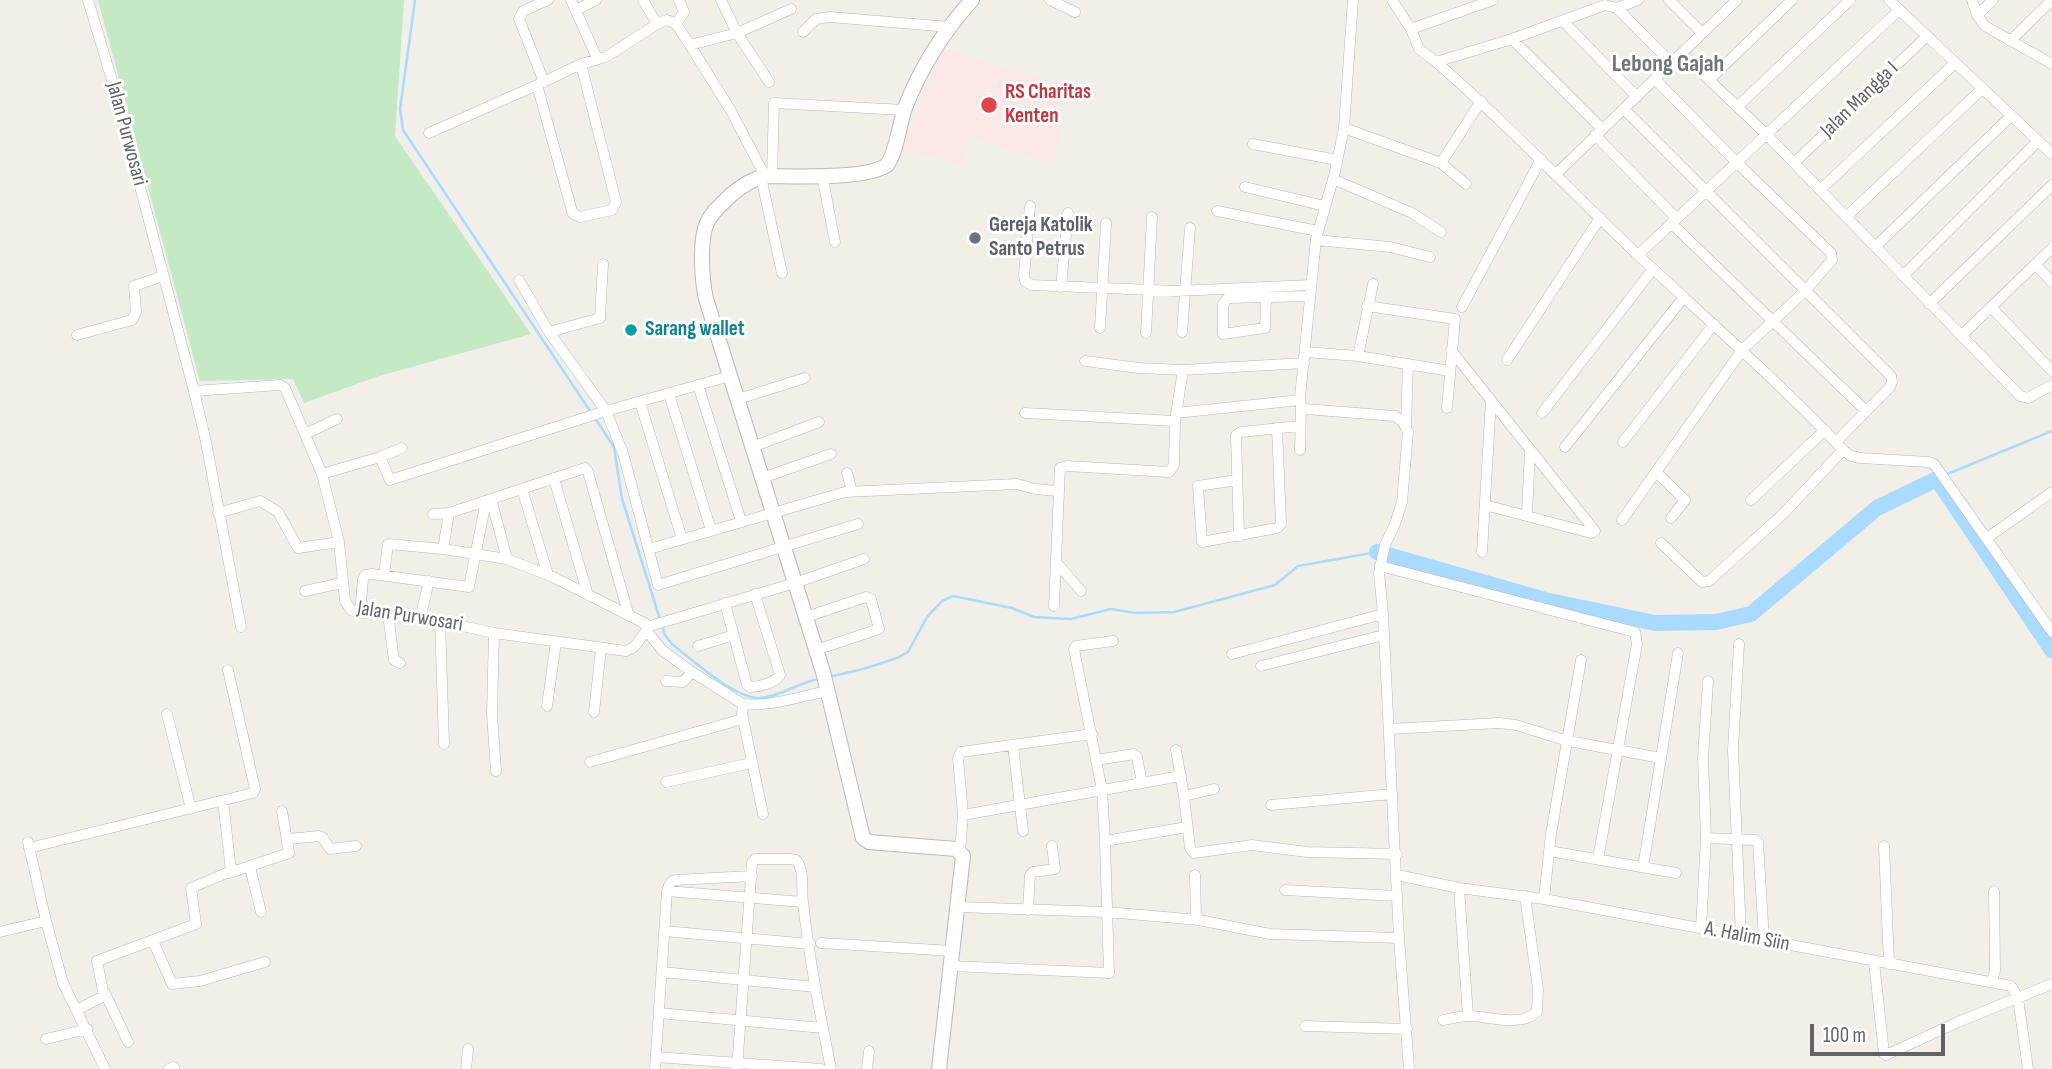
<!DOCTYPE html>
<style>
body{margin:0}
#map{position:relative;width:2052px;height:1069px;overflow:hidden;background:#f1efe8;font-family:"Sofia Sans Condensed",sans-serif}
canvas{display:block}
.scale{position:absolute;left:1810px;top:1024px;width:135px;height:32px;box-sizing:border-box;border:4px solid #5f6368;border-top:0;padding-left:9px;font-size:21px;line-height:24px;white-space:nowrap;color:#5f6368;-webkit-text-stroke:5px #fff;paint-order:stroke}
</style>
<div id="map">
<canvas width="2052" height="1069"></canvas>
<div class="scale">100 m</div>
</div>
<script>
const c = document.querySelector('canvas').getContext('2d');
c.lineJoin = 'round';
function paint(path, color) {
  c.fillStyle = color;
  c.fill(path, 'evenodd');
}
function strokePath(path, color, width, dash) {
  c.strokeStyle = color;
  c.lineWidth = width;
  c.lineCap = dash ? 'butt' : 'round';
  c.setLineDash(dash || []);
  c.stroke(path);
}
function write(font, color, halo, rows, align = 'center') {
  c.font = font + ' "Sofia Sans Condensed",sans-serif';
  c.lineWidth = 6;
  c.setLineDash([]);
  c.textBaseline = 'middle';
  c.strokeStyle = halo;
  c.fillStyle = color;
  for (const [text, x, y, turn = 0] of rows) {
    c.save();
    c.translate(x, y);
    c.rotate((+turn || 0) * Math.PI / 180);
    c.textAlign = isNaN(turn) ? turn : align;
    if (halo) c.strokeText(text, 0, 0);
    c.fillText(text, 0, 0);
    c.restore();
  }
}
paint(new Path2D(`
 M943 49 1063 85 1053 124 1062 127 1052 163 969 137 962 164 901 150Z`), '#fce8e6');
paint(new Path2D(`
 M98 0H404L395 136 531 334 379 376 304 403 293 379 200 381Z`), '#c5e8c5');
strokePath(new Path2D(`
 M415 0 400 109 403 130 614 447 622 499 665 635 672 644C691 659 736 700 761 698 780 697 799 682 819 679
 M1945 475 2052 431
 M829 677 863 669 897 658 908 652 927 617 942 601 953 596 1012 608 1034 617 1071 619 1111 609 1136 613 1174 612 1275 585 1298 566 1377 552`), '#aadaff', 2.5);
strokePath(new Path2D(`
 M1377 552 1545 600 1655 623 1716 622 1751 614 1877 508 1937 479 2052 650`), '#aadaff', 16);
const street = new Path2D(`
 M88 0 111 77 194 391 206 442 241 627
 M571 0 597 58
 M643 0 657 24 667 20 676 24 690 45
 M721 0 737 33 791 9
 M1050 0 1075 12
 M1353 0 1344 128 1334 176 1316 239 1300 397 1301 407 1305 409 1395 416 1403 422 1408 432 1402 502 1395 524 1385 545 1379 573 1383 614 1399 938 1409 1069
 M1392 0 1411 29 1419 49 1436 62 1512 39 1605 5 1617 8 1672 64
 M1669 0 1702 33
 M1889 0 2052 154
 M1972 0 1977 15 1985 26 2052 64
 M1617 8 1638 0
 M576 10 596 0
 M1977 15 1993 0
 M1563 21 1637 97
 M676 24 684 12 679 0
 M1411 29 1493 0
 M803 32 816 19 830 17 950 27
 M1512 39 1602 129
 M2010 41 2052 0
 M1682 54 1767 135 2020 396 2028 398 2052 385
 M1436 62C1507 123 1571 192 1639 256 1708 320 1779 382 1843 450L1784 513 1709 581 1702 582 1661 543
 M581 64 616 202 612 210 580 217 573 214 572 211 537 85 581 64 606 57 657 24
 M1710 79 1792 0
 M544 82 519 19 523 11 548 0
 M1738 106 1850 0
 M1624 109 1891 376 1892 382 1890 387 1836 442
 M1344 128 1441 163 1466 184
 M429 133 537 85
 M1595 135 1676 218
 M1253 144 1337 160
 M1441 163 1481 101
 M1794 163 1926 37
 M1556 174 1737 0
 M822 175 835 242
 M765 176 731 111 690 45 737 33 769 82
 M772 176 774 103 904 110
 M761 177 782 273
 M1333 179 1412 213 1441 232
 M1245 187 1325 206
 M1820 190 1954 64
 M1030 206 1024 275 1025 281 1031 285 1177 291 1311 285
 M1217 211 1318 231
 M1846 217 1982 89
 M1671 223 1866 411
 M1316 240 1390 247 1430 257
 M1875 247 2011 116
 M1638 255 1899 10
 M2035 264 2052 282
 M1903 276 2038 141
 M519 280 549 332 606 411 623 453 658 585 858 524
 M1061 287 1068 213
 M1266 297 1265 328 1223 334V304L1228 298 1310 296
 M1929 304 2052 185
 M1367 306 1455 319 1447 408
 M1462 307 1541 159
 M1991 307 2052 371
 M1100 328 1106 223
 M549 332 600 318 603 264
 M1182 332 1190 228
 M1146 333 1152 217
 M77 335 132 320 136 312 134 286 163 276
 M1961 336 2052 248
 M1451 350 1595 531 1591 533 1485 505
 M1305 352 1358 356 1373 284
 M1358 356 1450 371
 M1507 360 1600 218
 M1085 361 1139 368 1183 370 1304 363
 M698 385 741 521
 M194 391 280 385 285 388 322 474 339 542 345 601 351 610 356 612 440 621 494 633 626 651 634 647 650 626 795 583 864 559
 M669 394 711 530
 M738 399 805 378
 M640 402 682 539
 M1025 413 1175 421 1183 370
 M1176 413 1300 400
 M1542 413 1653 269
 M1406 426 1408 364
 M305 434 337 419
 M1623 442 1714 324
 M752 447 819 422
 M1565 447 1684 297
 M1300 450 1301 407
 M1843 450 1851 456 1861 458 1928 462 1934 464 2052 632
 M380 457 402 448
 M1656 472 1685 500 1671 518
 M847 473 852 491
 M322 474 380 457 390 480 606 411 730 376
 M762 478 831 454
 M554 479 588 595
 M1237 480 1198 486 1202 542 1277 528 1281 524 1277 428
 M522 489 548 575
 M491 499 507 559
 M1751 500 1825 430
 M218 513 260 501 278 512 298 548 339 542
 M433 514 449 513
 M1527 515 1530 449
 M1622 520 1742 350 1805 291 1832 260 1831 253 1736 162 1656 80
 M1239 536 1236 435 1241 432 1300 426
 M1987 538 2052 492
 M443 549 449 513 585 468 588 472 629 616
 M649 549 845 492 1017 484 1035 489 1057 491
 M1482 552 1491 400
 M1056 562 1081 591
 M1380 566 1635 632 1637 644 1598 859
 M384 575 388 544 443 549 507 559 553 577 650 626
 M305 591 342 583
 M725 603 747 685 750 687C759 687 775 683 780 675L755 594
 M1054 606 1060 468 1067 466 1169 472 1174 465 1175 421
 M360 613 363 579 365 575 372 574 469 587 486 501
 M388 614 394 660 400 663
 M806 617 866 597 871 599 879 629 816 650
 M420 619 429 581
 M440 621 444 744
 M646 630 662 650 692 672
 M494 633 492 714 496 771
 M1113 641 1076 646 1074 649 1102 790 1105 841 1187 827
 M1739 644 1733 750 1741 936
 M698 646 734 635
 M1232 654 1383 614
 M1261 666 1384 635
 M666 681 683 682 692 672 743 704C772 707 800 696 828 691
 M743 704 742 714 763 814
 M547 706 556 642
 M594 712 601 649
 M167 714 191 809
 M1389 729 1499 723 1516 725 1568 741 1661 758 1643 867
 M1013 746 1023 831
 M1176 750 1184 796
 M1661 758 1678 653
 M1096 760 1134 754 1137 757 1142 783
 M590 762 743 719
 M666 782 751 763
 M1214 789 1184 796 1190 848 1194 853 1252 845 1307 852 1397 854
 M1271 805 1392 794
 M963 815 1181 776
 M1706 838 1755 840 1758 842 1764 940
 M288 839 319 836 323 838 330 849 356 846
 M28 842 46 921 63 983 105 1069
 M1884 846 1889 964
 M29 848 253 793 255 789 228 670
 M960 851 963 815 958 758 961 752 1092 734
 M1549 851 1676 873
 M250 867 261 912
 M229 873 289 853 282 811
 M1195 875 1196 920
 M1397 875 1459 888 1544 899 2011 986 2018 998 2028 1069
 M1459 888 1468 1016
 M1285 890 1397 896
 M667 891 803 902
 M1544 899 1551 834 1581 660
 M958 907 1107 912 1199 920 1270 934 1399 938
 M1028 910 1030 875 1033 872 1055 869 1052 846
 M1701 928 1706 838 1703 758 1708 681
 M664 931 810 944
 M0 932 46 921
 M153 941 172 984 200 981 265 962
 M821 943 953 951
 M1874 962 1884 1054 1886 1055 1958 1022 2052 984
 M951 966 1109 973 1105 841
 M662 972 815 987
 M1992 982 1995 970 1994 891
 M105 993 128 1042
 M77 1010 104 996 97 961 196 924 191 888 231 871 223 801
 M659 1013 823 1028
 M1443 1020C1452 1018 1462 1016 1471 1016 1492 1017 1521 1027 1537 1012L1538 989 1525 896
 M1305 1026 1407 1029
 M46 1039 87 1029
 M656 1057 821 1069
 M169 1069 174 1067
 M466 1069 468 1049
 M655 1069 667 891 670 883 675 880 752 876
 M737 1069 752 863 755 859H790L796 860C805 870 801 889 803 902 809 958 820 1014 831 1069
 M867 1069 869 1051`);
const secondary = new Path2D(`
 M939 1069 963 856 956 849 869 842 863 838 823 672 706 299C702 281 699 240 707 223 712 211 723 203 732 194 743 185 752 179 765 176 794 176 865 180 887 165 897 151 899 125 905 108 920 69 944 31 972 0`);
strokePath(street, '#b5b8bc', 11);
strokePath(secondary, '#b6babf', 16);
strokePath(street, '#fff', 10);
strokePath(secondary, '#fff', 14);
for (const [x, y, r, color] of [
 [989,105,9,"#e0444e"],
 [975,238,7,"#6b7280"],
 [631,330,7,"#0f9aa8"]
]) {
  const dot = new Path2D();
  dot.arc(x, y, r, 0, 2 * Math.PI);
  c.fillStyle = color;
  c.fill(dot);
  strokePath(dot, '#fff', 2.5);
}
write('bold 21px', '#be3a42', '#fff', [
 ["RS Charitas",1005,93],
 ["Kenten",1005,117]
], 'left');
write('21px', '#5f6368', '#fff', [
 ["Jalan Mangga I",1860,100,-44],
 ["Jalan Purwosari",126,134,75],
 ["Jalan Purwosari",410,617,9],
 ["A. Halim Siin",1747,937,11]
]);
write('bold 21px', '#5b616d', '#fff', [
 ["Gereja Katolik",989,226],
 ["Santo Petrus",989,250]
], 'left');
write('bold 21px', '#0d838f', '#fff', [
 ["Sarang wallet",645,330]
], 'left');
write('bold 24px', '#70757a', '#fff', [
 ["Lebong Gajah",1668,65]
]);
</script>
